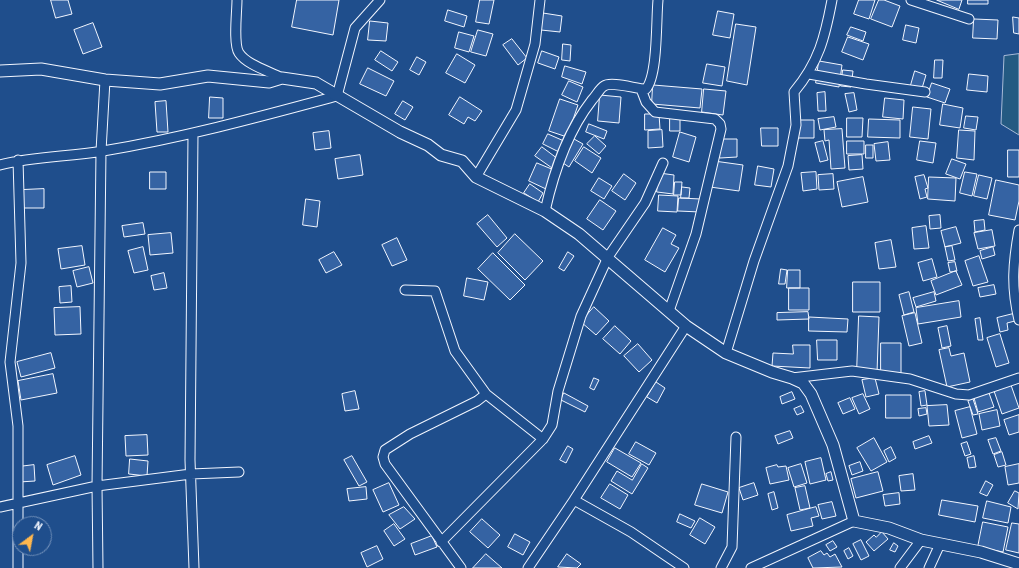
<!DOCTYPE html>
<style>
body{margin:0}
#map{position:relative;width:1019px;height:568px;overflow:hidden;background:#1f4e8c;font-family:"Roboto Condensed",sans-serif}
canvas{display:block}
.north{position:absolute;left:12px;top:516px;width:40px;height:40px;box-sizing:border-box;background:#1f4e8c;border:1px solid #7391ba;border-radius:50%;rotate:32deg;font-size:11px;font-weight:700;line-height:16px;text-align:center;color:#f2f6ff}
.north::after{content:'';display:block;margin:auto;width:14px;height:18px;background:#ffb74d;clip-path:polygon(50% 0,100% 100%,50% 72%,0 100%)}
</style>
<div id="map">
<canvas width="1019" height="568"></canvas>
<div class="north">N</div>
</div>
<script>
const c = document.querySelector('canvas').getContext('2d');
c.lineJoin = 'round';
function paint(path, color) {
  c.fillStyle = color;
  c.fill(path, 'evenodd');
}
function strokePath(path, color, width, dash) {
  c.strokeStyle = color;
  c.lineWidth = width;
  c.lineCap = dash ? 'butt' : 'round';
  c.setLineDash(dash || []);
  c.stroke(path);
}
const green = new Path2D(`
 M1019 54V135L1001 124 1004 56Z`);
paint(green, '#245a82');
strokePath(green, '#a8bbd7', 1);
const building = new Path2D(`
 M51 0H68L72 14 56 18Z
 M297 0H339L333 35 292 27Z
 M480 0H494L489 24 476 22Z
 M859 0H875L869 19 854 14Z
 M879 0H884L900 6 892 27 871 19Z
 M937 0H962L959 9Z
 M968 0H988V4H968Z
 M448 10 467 16 464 27 445 21Z
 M718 11 734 14 730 38 713 35Z
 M543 13 562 16 560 32 541 30Z
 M1013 17 1019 18V34L1014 33Z
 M974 19 998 20 997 39 973 38Z
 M370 21 388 23 386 41 368 40Z
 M93 23 102 47 83 54 74 30Z
 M736 24 756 27 747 85 727 81Z
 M906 25 919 28 916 43 903 40Z
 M851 27 866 32 863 41 847 35Z
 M478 30 493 34 486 56 471 52Z
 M459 32 474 36 469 52 455 48Z
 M848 37 869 44 863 60 842 52Z
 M512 39 527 58 518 65 503 45Z
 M563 44 571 45 570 61 562 60Z
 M381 51 398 62 392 71 375 60Z
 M542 51 559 57 555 69 538 63Z
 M457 54 475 65 465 83 446 73Z
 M417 57 426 62 419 75 410 70Z
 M935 60H943L942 78H934Z
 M819 61 842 65 839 87 816 83Z
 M707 64 725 67 722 86 703 83Z
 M565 66 586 72 582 84 562 77Z
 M368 68 394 81 386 96 360 84Z
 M843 70 853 71 851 87 841 86Z
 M915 71 926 75 920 95 909 92Z
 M969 74 988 76 987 92 967 90Z
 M569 81 583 87 577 102 562 95Z
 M932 83 950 89 945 103 927 97Z
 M653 85 702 89 700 108 652 104Z
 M704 89 726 91 723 115 702 112Z
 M825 92 826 111H818L817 93Z
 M854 93 857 110 849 112 845 94Z
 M600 95 621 97 619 123 598 121Z
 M210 97 223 98V118H209Z
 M460 97 482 111 475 121 468 117 464 124 449 115Z
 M885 98 904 100 903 119 883 117Z
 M560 99 578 105 567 137 549 131Z
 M166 101 168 132H157L155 102Z
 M403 101 413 107 405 120 395 114Z
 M943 104 963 108 960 128 940 125Z
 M913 107 931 109 928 139 910 137Z
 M645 114H659L660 129 645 130Z
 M966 116 978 117 976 130 964 128Z
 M670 117H680V131H670Z
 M834 117 836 127 820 130 818 119Z
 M847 118H863L862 137H847Z
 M869 119 900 120V138L868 137Z
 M797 120H814V138H797Z
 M589 124 607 131 604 139 586 132Z
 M761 128H778V146H762Z
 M842 129 845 168 831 169 829 140 825 141 824 130Z
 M662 130 663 147 648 148V131Z
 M959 130 975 131 974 160 957 158Z
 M329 131 331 148 315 150 313 133Z
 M680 132 696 137 689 162 673 157Z
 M548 134 564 141 559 152 543 144Z
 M595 136 606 146 599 154 587 144Z
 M574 139 583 144 569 167 560 161Z
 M720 139H737V157L720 158Z
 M823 141 828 160 820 162 815 143Z
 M847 141H864V154H847Z
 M920 141 936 143 933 163 917 160Z
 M888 142 890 160 876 161 874 144Z
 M866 145H873V158H866Z
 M542 147 558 159 552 168 535 156Z
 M584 147 601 158 592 173 575 161Z
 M1008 150H1019V177H1008Z
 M360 155 363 175 338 179 335 159Z
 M862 155 863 169 849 170 848 156Z
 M952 159 966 164 960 179 946 174Z
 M714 161 743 165 739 191 710 187Z
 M537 163 554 170 546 189 529 181Z
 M758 166 774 169 771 187 755 185Z
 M150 172H166V189H150Z
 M816 172 817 189 803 191 801 173Z
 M965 172 977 174 972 196 960 193Z
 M659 173 674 175 673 194 657 192Z
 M624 174 636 183 625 200 612 191Z
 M833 174 834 189 819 190 818 175Z
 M924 175 928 188 925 189 927 197 920 199 915 177Z
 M979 175 992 178 987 199 974 196Z
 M863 177 868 202 842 207 837 182Z
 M929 177 956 178 955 201 928 199Z
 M599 178 612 186 604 199 591 191Z
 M996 180 1019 185V201L1015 220 989 215Z
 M675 182H682L681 195H674Z
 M530 184 543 193 538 202 524 193Z
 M682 187 690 188 689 198H681Z
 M44 189V208H23L22 190Z
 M659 195 678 196 677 212 658 211Z
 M679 198 701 199 700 212 678 211Z
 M306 199 320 201 317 227 303 225Z
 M600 200 616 211 603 230 587 219Z
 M488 215 507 238 497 247 477 224Z
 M940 215 941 228 930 229 929 216Z
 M984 220 985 230 975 232 974 221Z
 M143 223 145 234 124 237 122 226Z
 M926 226 929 248 914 249 912 228Z
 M956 227 961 243 945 247 941 231Z
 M663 228 676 235 671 244 679 248 665 272 645 260Z
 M992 230 995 246 978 249 974 233Z
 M171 233 173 253 150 255 148 235Z
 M515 234 543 261 525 280 498 253Z
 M397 238 407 260 392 266 382 245Z
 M891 240 896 267 879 269 875 243Z
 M82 246 85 265 61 269 58 249Z
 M952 246 955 260 948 261 945 247Z
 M143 247 148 270 134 273 128 251Z
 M993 247 995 255 982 259 980 251Z
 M334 252 342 265 326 273 319 260Z
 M568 252 574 256 564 271 559 268Z
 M493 253 525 285 510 300 478 269Z
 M979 256 988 282 973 286 965 261Z
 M932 259 937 277 923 281 918 263Z
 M955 262 957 271 950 272 948 263Z
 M89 267 93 283 77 287 73 271Z
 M781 269 787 270 785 284H779Z
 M788 270H800V288H787Z
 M956 271 962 285 936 295 931 281Z
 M164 273 167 288 154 290 151 276Z
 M467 278 488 282 484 300 464 296Z
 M853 282H880V312H853Z
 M994 285 996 294 980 297 978 288Z
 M71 286 72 302 60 303 59 287Z
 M789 288H809V310H789Z
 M909 292 914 312 904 315 899 295Z
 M934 292 936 301 916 307 913 298Z
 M959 301 961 317 918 324 916 308Z
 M80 307 81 334 55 335 54 308Z
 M594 307 609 321 596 335 581 322Z
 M808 312 809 319 777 320V313Z
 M915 313 922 343 909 346 902 316Z
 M1013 314 1015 321 1007 323 1008 330 1000 332 997 318Z
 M859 316 879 317 877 373 857 372Z
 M809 317 848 319 847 332 809 331Z
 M980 318 983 340H978L975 319Z
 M615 326 631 341 620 354 603 339Z
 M947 326 951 346 942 348 938 328Z
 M1000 334 1009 363 996 367 987 338Z
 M817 340H837V360H818Z
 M881 343H901V375H881Z
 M638 344 652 360 639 372 624 356Z
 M793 345H810V368L772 366 773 353 793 354Z
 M949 348 951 356 964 353 970 382 947 387 939 350Z
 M51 353 55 368 21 377 17 362Z
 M53 374 57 393 21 400 18 381Z
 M594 378 599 380 594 390 590 388Z
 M875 378 879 394 866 397 862 380Z
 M656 382 665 388 657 403 647 397Z
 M1011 385 1019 408 1002 414 994 391Z
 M355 391 359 409 345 411 342 394Z
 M925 391 927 405 921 406 919 392Z
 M792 392 795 399 782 404 780 397Z
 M564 393 588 406 585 412 561 400Z
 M989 393 994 407 978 412 974 398Z
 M863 394 870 409 859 414 852 398Z
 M886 395H911V418H886Z
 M850 398 855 409 843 414 838 403Z
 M973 399 978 414 973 415 968 401Z
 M947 405 949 425 929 426 927 406Z
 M801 406 804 412 797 415 794 409Z
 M970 407 977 434 962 438 955 411Z
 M926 408 927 414 919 416 918 409Z
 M997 410 1000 426 982 430 979 414Z
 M1019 415V432L1009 435 1004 420Z
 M790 431 793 438 778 444 775 436Z
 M147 435 148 455 126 456 125 436Z
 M929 436 932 443 915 449 913 442Z
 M874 438 887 462 871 471 857 448Z
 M996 438 1001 451 993 454 988 440Z
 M636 442 656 453 649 465 629 454Z
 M967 442 971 454 965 456 961 444Z
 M568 446 573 449 566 463 560 460Z
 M891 447 896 458 889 462 884 451Z
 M615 448 641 463 632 477 607 462Z
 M1002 452 1006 465 998 467 994 455Z
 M75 456 81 475 53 485 47 465Z
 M352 456 367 482 359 486 344 460Z
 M974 456 976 467 969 468 967 458Z
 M821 458 826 480 810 484 805 462Z
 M130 459 148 461 147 476 129 474Z
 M860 462 863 471 852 475 849 466Z
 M642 464 648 468 632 494 611 481 617 471 632 480Z
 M801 464 807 483 794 487 788 468Z
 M1019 464V483L1008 485 1005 467Z
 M34 465 35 481 19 482 18 467Z
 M777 465 778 467 786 466 789 480 770 484 766 468Z
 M831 472 833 480 828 481 826 474Z
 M878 472 883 491 856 498 851 479Z
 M913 474 915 490 901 491 899 476Z
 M986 481 993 485 987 496 980 493Z
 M389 483 399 505 383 512 373 490Z
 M754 483 758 495 743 500 739 488Z
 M610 484 628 495 620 509 601 498Z
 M702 484 728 492 722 513 695 505Z
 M805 486 810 508 800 510 795 488Z
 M366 487 367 499 349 501 347 489Z
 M1015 491 1019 493 1018 509 1008 503Z
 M774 492 778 508 772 510 768 494Z
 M899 493 900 504 885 506 883 495Z
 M942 500 978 506 975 522 939 515Z
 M987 501 1011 507 1008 523 983 518Z
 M832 502 836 516 822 519 818 505Z
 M404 507 415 519 400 529 389 515Z
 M816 507 819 516 811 518 813 526 791 531 787 515Z
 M680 514 695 521 691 528 677 522Z
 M700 518 715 527 705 544 690 535Z
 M482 519 500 535 488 548 470 532Z
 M983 522 1008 527 1003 552 978 547Z
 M1012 523 1019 524V553L1006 550Z
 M394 524 405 539 394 546 384 531Z
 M882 532 888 539 874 551 866 542 874 535 876 537Z
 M515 534 530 542 523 555 508 547Z
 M432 536 437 547 415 555 411 544Z
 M861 540 869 556 861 560 853 544Z
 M833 541 837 547 830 551 826 545Z
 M894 543 898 546 895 552 890 550Z
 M377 546 383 559 367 567 361 553Z
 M849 548 853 556 848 559 844 551Z
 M821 551 824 555 827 553 830 557 835 554 842 567 813 568 808 558Z
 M486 554 502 568H473Z
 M567 554 581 564 577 568 558 567Z`);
paint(building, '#3563a3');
strokePath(building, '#f2f6ff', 1);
const minor = new Path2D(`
 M237 0C237 12 233 44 239 53 247 65 269 71 282 78
 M911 0 969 19
 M809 74 866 84 925 92
 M641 89 646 102 655 112 715 119 720 124 721 129 696 234 669 311
 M193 134 190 460 194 568
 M0 165C34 156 68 157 103 151 182 138 259 117 337 96L355 28 380 0
 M476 177 516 110 535 44 540 0
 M545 211C554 171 567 132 592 100 596 96 600 88 604 86 611 81 637 89 646 89 658 75 656 20 658 0
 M1019 230C1013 263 1011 287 1019 320
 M405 290 435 291 455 351 486 394
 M726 353 754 261 788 166 796 125 794 92C819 62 825 37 832 0
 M792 378 852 371 910 379 956 394 969 395 1019 378
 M574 500 631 532 684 568
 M0 507 97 486 191 474 239 472
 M441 542 543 439 552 425 558 391 581 316 608 257 645 203 663 163
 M18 568V426L10 362 21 263 18 160
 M98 568 97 486 101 151 105 80
 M461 568 385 464 383 457 385 450 410 434 477 401 486 394 543 439
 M528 568 574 500 686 326
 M721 568 732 547 736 437
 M751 568 854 521
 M900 568 921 540
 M929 568 940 544`);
const tertiary = new Path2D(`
 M0 71 41 69 105 80 160 84 208 76 269 82 282 78 316 83 400 132 428 145 441 155 462 161 476 177 545 211 579 234 686 326 726 353 772 372 792 378 803 383 811 394 833 445 854 521 889 528 921 540 981 552 1019 564`);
strokePath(minor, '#f2f6ff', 11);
strokePath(tertiary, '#f2f6ff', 13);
strokePath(minor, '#1f4e8c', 9);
strokePath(tertiary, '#1f4e8c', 11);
</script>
